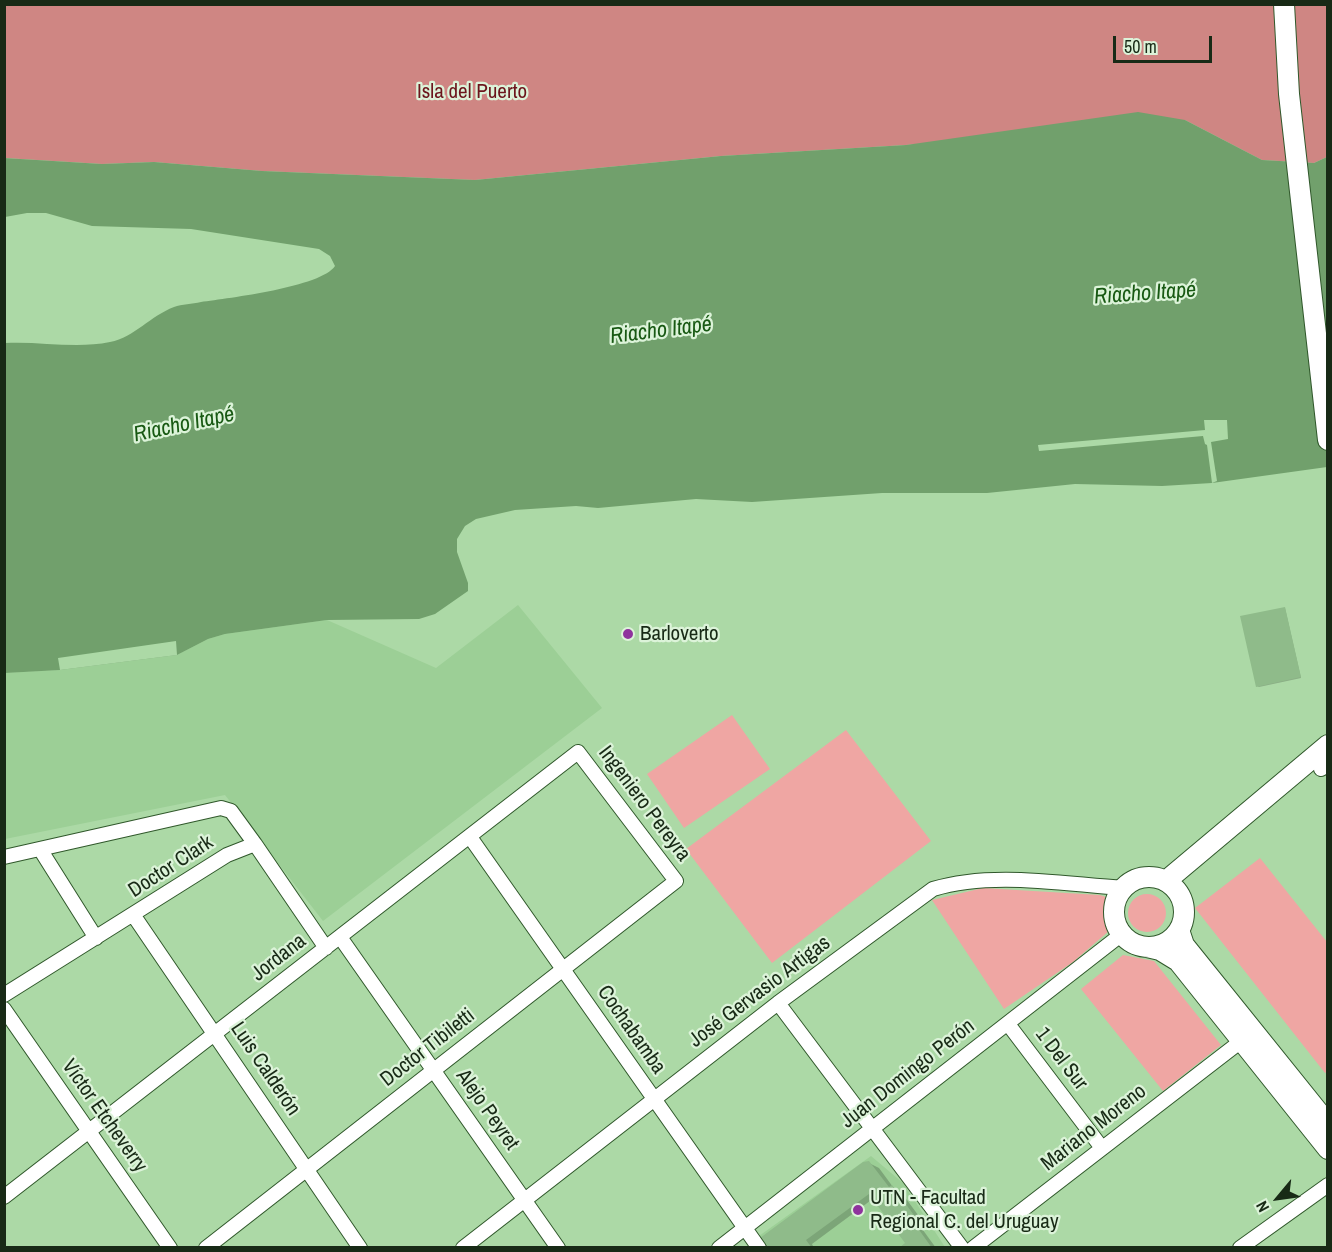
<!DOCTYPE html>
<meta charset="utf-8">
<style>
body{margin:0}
#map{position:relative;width:1332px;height:1252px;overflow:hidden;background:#acd9a6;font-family:"Archivo Narrow",sans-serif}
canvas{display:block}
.frame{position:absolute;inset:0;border:6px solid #182a16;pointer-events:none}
.north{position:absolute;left:1248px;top:1168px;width:60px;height:60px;-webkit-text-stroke:4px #dcf3d9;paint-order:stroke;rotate:241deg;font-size:16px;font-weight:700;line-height:24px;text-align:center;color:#182a16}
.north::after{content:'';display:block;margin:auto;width:21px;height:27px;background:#182a16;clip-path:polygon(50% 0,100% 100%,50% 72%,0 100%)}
.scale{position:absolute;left:1113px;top:36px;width:99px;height:27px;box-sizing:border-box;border:3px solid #182a16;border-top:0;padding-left:8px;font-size:18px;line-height:21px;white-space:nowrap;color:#182a16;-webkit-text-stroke:4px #dcf3d9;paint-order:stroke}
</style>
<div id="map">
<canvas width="1332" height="1252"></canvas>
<div class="frame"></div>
<div class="north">N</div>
<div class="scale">50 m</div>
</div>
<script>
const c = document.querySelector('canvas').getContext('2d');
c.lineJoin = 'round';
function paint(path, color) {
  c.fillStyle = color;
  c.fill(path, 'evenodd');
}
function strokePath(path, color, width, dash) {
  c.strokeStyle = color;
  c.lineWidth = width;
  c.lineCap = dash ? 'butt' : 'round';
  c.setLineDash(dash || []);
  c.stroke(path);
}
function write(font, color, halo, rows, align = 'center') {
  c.font = font + ' "Archivo Narrow",sans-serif';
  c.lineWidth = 4.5;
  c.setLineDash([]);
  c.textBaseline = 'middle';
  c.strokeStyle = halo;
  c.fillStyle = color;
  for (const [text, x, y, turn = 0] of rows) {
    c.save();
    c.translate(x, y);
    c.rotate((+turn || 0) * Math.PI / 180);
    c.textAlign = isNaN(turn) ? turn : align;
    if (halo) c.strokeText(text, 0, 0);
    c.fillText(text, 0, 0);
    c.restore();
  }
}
paint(new Path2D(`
 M518 605 602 708 323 921 225 795 5 839 4 673 60 670 177 655 208 639 225 634 327 620 436 668Z
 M871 1156 903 1183 945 1247H760L759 1236Z`), '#9ccf96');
paint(new Path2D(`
 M732 715 770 769 684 828 647 774Z
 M846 730 931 841 772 963 686 849Z
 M1260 858 1327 942 1328 1071 1325 1073 1195 908Z
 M983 888 1100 895 1109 898 1105 916 1109 931 1073 962 1004 1009 932 900Z
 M1128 913a19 19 0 1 1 38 0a19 19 0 1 1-38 0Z
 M1123 955 1154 961 1221 1045 1163 1091 1081 989Z`), '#efa6a3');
paint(new Path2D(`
 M4 5H1327V157L1314 163 1262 160 1185 120 906 145 721 156 475 180 262 171 154 162 102 164 5 158Z`), '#cf8683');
paint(new Path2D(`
 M1138 112 1185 120 1262 160 1314 163 1327 157V467L1212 483 1162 486 1075 484 987 493H882L752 502 696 499 598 508 576 506 515 510 476 519 465 526 457 539V552L468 583V591L435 614 419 619 327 620 225 634 208 639 177 655 60 670 5 673V343C39 341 76 349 110 342 135 337 150 316 174 307 182 304 192 304 201 302 229 298 321 287 335 266L330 256 319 249 191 229 92 226 46 213H27L5 217 4 158 102 164 154 162 262 171 475 180 721 156 906 145Z`), '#71a06c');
paint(new Path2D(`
 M1204 420H1227L1228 439 1211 442 1217 481 1212 483 1207 445 1205 444 1203 436 1039 451 1038 445 1205 430Z
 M176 641 177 655 60 670 58 658Z`), '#acd9a6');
paint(new Path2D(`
 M1285 608 1301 678 1259 687 1257 686Z
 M869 1163 879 1168 893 1187 901 1192 924 1223 920 1226 936 1248H901L907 1243 874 1198 812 1244 814 1248H761Z`), '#0003');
paint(new Path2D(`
 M1285 607 1301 677 1256 687 1240 616Z
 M869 1161 889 1187 892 1185 916 1218 912 1220 932 1248H899L905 1243 869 1194 806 1240 812 1248H760V1238L863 1162Z`), '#8fbb8a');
const street = new Path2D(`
 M1321 769 1328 765
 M470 837 759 1248
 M40 849 96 938
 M4 857 221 808 231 811 255 844
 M134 916 360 1248
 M340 937 558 1248
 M4 995 227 855 255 844 326 948
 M778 1003 962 1248
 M4 1009 170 1248
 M1008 1024 1102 1148
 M4 1197 578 752 676 881 206 1248
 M463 1248 778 1003 933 889C992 871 1062 884 1123 888
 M719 1248 1122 934
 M973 1248 1240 1042
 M1240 1248 1328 1185`);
const secondary = new Path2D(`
 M1284 4 1289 94 1328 440
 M1114 912a35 35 0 1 1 70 0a35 35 0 1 1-70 0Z
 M1166 881 1328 745
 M1179 930 1184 945 1328 1124
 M1147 947 1160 950 1178 961 1328 1149`);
strokePath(street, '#30582b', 16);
strokePath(secondary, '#30582b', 22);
strokePath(street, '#fff', 14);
strokePath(secondary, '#fff', 20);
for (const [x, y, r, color] of [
 [628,634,6,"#8f339d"],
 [858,1210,6,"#8f339d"]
]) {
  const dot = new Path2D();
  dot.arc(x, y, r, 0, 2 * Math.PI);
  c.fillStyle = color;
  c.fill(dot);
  strokePath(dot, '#dcf3d9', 2);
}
write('21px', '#6c151c', '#dcf3d9', [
 ["Isla del Puerto",472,92]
]);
write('21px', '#182a16', '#dcf3d9', [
 ["Barloverto",640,634],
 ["UTN - Facultad",870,1198],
 ["Regional C. del Uruguay",870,1222]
], 'left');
write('21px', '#182a16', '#dcf3d9', [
 ["Ingeniero Pereyra",644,804,53],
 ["Doctor Clark",171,867,-33],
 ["Jordana",279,958,-38],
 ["José Gervasio Artigas",760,992,-37],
 ["Cochabamba",631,1030,55],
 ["Doctor Tibiletti",428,1048,-38],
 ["1 Del Sur",1061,1059,53],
 ["Luis Calderón",265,1069,56],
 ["Juan Domingo Perón",908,1074,-38],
 ["Alejo Peyret",487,1110,55],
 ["Víctor Etcheverry",104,1116,55],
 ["Mariano Moreno",1094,1128,-38]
]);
write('italic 22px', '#185913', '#dcf3d9', [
 ["Riacho Itapé",1145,294,-4],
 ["Riacho Itapé",661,331,-7],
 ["Riacho Itapé",184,425,-12]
]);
</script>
